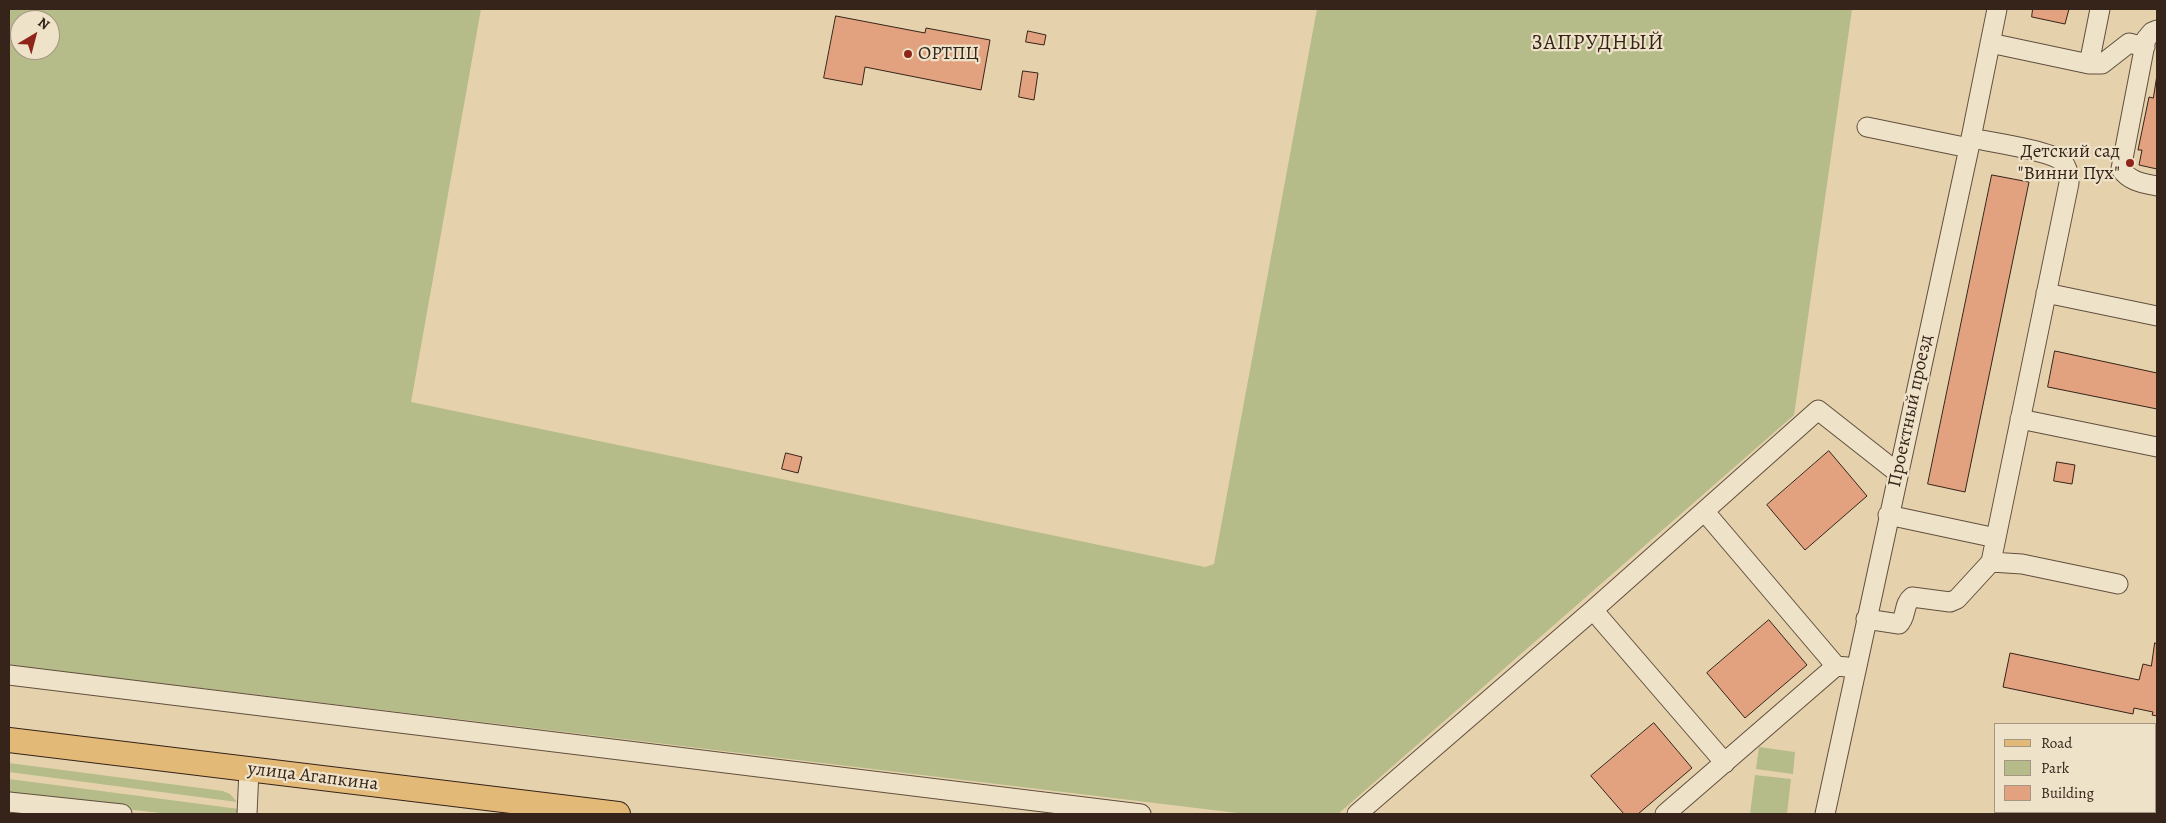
<!DOCTYPE html>
<meta charset="utf-8">
<style>
body{margin:0}
#map{position:relative;width:2166px;height:823px;overflow:hidden;background:#e5d2ac;font-family:Alegreya,serif}
canvas{display:block}
.frame{position:absolute;inset:0;border:10px solid #362319;pointer-events:none}
.legend{position:absolute;left:1994px;top:723px;width:162px;height:90px;box-sizing:border-box;background:#eee2c9;border:1px solid #a49683;margin:0;padding:6px 9px;list-style:none;font-size:15px;color:#362319}
.legend li{display:flex;align-items:center;gap:10px;height:25px}
.legend b{width:25px;border:1px solid #a49683}
.north{position:absolute;left:10px;top:10px;width:50px;height:50px;box-sizing:border-box;background:#eee2c9;border:1px solid #a49683;border-radius:50%;rotate:37deg;font-size:14px;font-weight:700;line-height:20px;text-align:center;color:#362319}
.north::after{content:'';display:block;margin:auto;width:18px;height:22px;background:#8f2418;clip-path:polygon(50% 0,100% 100%,50% 72%,0 100%)}
</style>
<div id="map">
<canvas width="2166" height="823"></canvas>
<div class="frame"></div>
<ul class="legend">
<li><b style="height:6px;background:#e2b976"></b>Road</li>
<li><b style="height:14px;background:#b5bb89"></b>Park</li>
<li><b style="height:14px;background:#e2a27f"></b>Building</li>
</ul>
<div class="north">N</div>
</div>
<script>
const c = document.querySelector('canvas').getContext('2d');
c.lineJoin = 'round';
function paint(path, color) {
  c.fillStyle = color;
  c.fill(path, 'evenodd');
}
function strokePath(path, color, width, dash) {
  c.strokeStyle = color;
  c.lineWidth = width;
  c.lineCap = dash ? 'butt' : 'round';
  c.setLineDash(dash || []);
  c.stroke(path);
}
function write(font, color, halo, rows, align = 'center') {
  c.font = font + ' Alegreya,serif';
  c.lineWidth = 4.5;
  c.setLineDash([]);
  c.textBaseline = 'middle';
  c.strokeStyle = halo;
  c.fillStyle = color;
  for (const [text, x, y, turn = 0] of rows) {
    c.save();
    c.translate(x, y);
    c.rotate((+turn || 0) * Math.PI / 180);
    c.textAlign = isNaN(turn) ? turn : align;
    if (halo) c.strokeText(text, 0, 0);
    c.fillText(text, 0, 0);
    c.restore();
  }
}
paint(new Path2D(`
 M9 9H481L411 402 1205 567 1214 564 1317 9H1852L1794 415 1338 814H1246L9 665ZM20 20H50V50H20Z
 M1759 747 1795 752 1793 774 1756 769Z
 M9 763 223 791 230 794 237 802 9 772Z
 M1755 775 1791 779 1787 814H1750Z
 M9 779 239 809V814H170L9 796Z`), '#b5bb89');
const building = new Path2D(`
 M2033 9H2069L2065 24 2032 17Z
 M836 16 925 33 926 28 990 40 981 90 865 67 862 85 824 78Z
 M1028 31 1046 35 1044 45 1026 42Z
 M1023 71 1038 73 1034 100 1019 97Z
 M2157 75V169L2139 165 2142 150H2138L2149 97 2153 98Z
 M1992 175 2029 182 1965 492 1928 484Z
 M2055 351 2157 373V409L2048 387Z
 M1829 451 1867 496 1805 550 1767 505Z
 M786 453 802 457 798 473 782 469Z
 M2057 462 2075 465 2072 484 2054 481Z
 M1769 620 1807 665 1745 718 1707 673Z
 M2155 643 2157 644V716L2152 715 2153 712 2134 708 2133 714 2003 687 2010 653 2139 680 2143 664 2151 666Z
 M1654 723 1692 768 1638 814H1624L1591 776Z`);
paint(building, '#e2a27f');
strokePath(building, '#362319', 1);
const minor = new Path2D(`
 M2157 30 2152 32 2146 39 2121 169C2130 182 2143 183 2157 186
 M1990 43 2089 64 2100 9
 M2089 64H2102L2129 43 2145 47
 M1867 127 1969 148
 M2046 293 2157 316
 M2020 419 2157 447
 M1705 512 1836 666 1847 667
 M1888 515 1996 538
 M1991 562 2022 564 2118 584
 M1593 610 1725 763
 M1866 619 1899 624C1907 617 1903 604 1912 597L1950 602 1957 599 1991 562 2069 183C2069 175 2068 167 2062 161 2048 150 1990 142 1971 138
 M9 675 1141 814
 M9 802 122 814
 M247 814 249 770
 M1357 814 1593 610 1818 410 1898 473
 M1665 814 1836 666
 M1825 814 1969 148 1997 9`);
const major = new Path2D(`
 M9 740 618 814`);
strokePath(minor, '#624f3e', 21);
strokePath(major, '#362319', 26);
strokePath(minor, '#eee2c9', 19);
strokePath(major, '#e2b976', 24);
for (const [x, y, r, color] of [
 [908,54,5,"#8f2418"],
 [2130,163,5,"#8f2418"]
]) {
  const dot = new Path2D();
  dot.arc(x, y, r, 0, 2 * Math.PI);
  c.fillStyle = color;
  c.fill(dot);
  strokePath(dot, '#eee2c9', 2);
}
write('19px', '#362319', '#eee2c9', [
 ["ОРТПЦ",918,54],
 ["Детский сад",2120,152,"right"],
 ["\"Винни Пух\"",2120,174,"right"]
], 'left');
write('19px', '#362319', '#eee2c9', [
 ["Проектный проезд",1911,411,-78],
 ["улица Агапкина",313,777,7]
]);
c.letterSpacing = '1px';
write('21px', '#362319', '#eee2c9', [
 ["ЗАПРУДНЫЙ",1598,44]
]);
c.letterSpacing = '0px';
</script>
